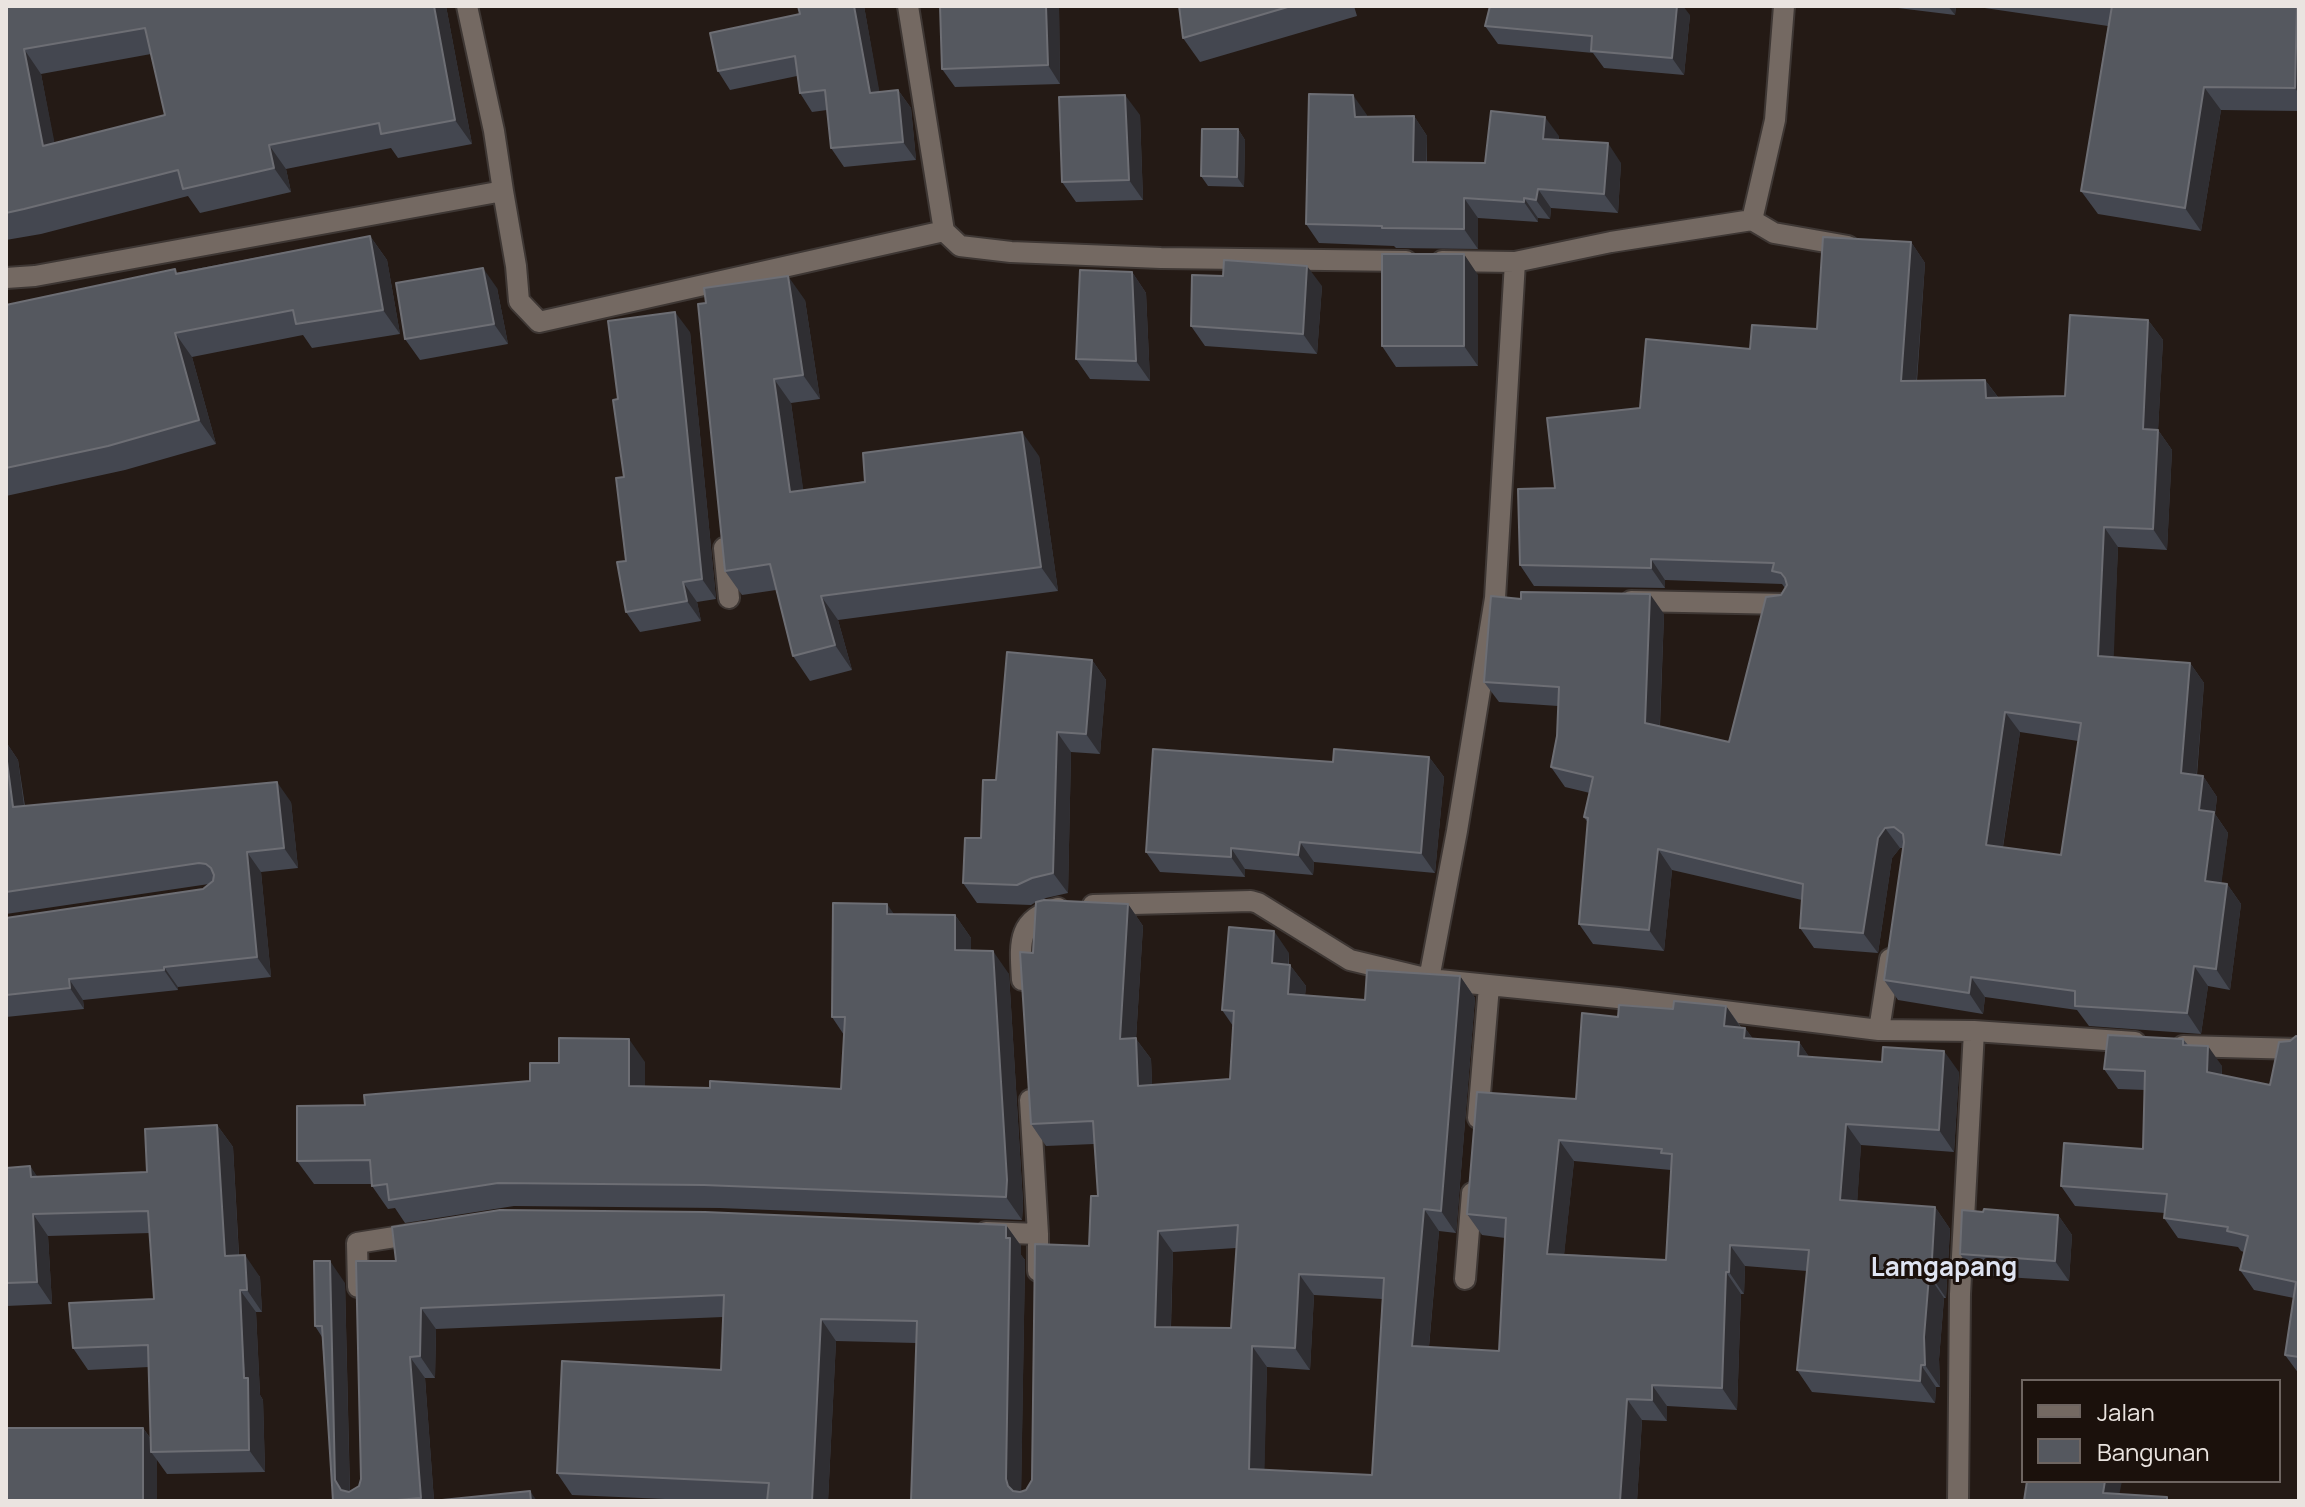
<!DOCTYPE html>
<style>
body{margin:0}
#map{position:relative;width:2305px;height:1507px;overflow:hidden;background:#241a15;font-family:Manrope,sans-serif}
canvas{display:block}
.frame{position:absolute;inset:0;border:8px solid #eae4e0;pointer-events:none}
.legend{position:absolute;left:2021px;top:1379px;width:260px;height:104px;box-sizing:border-box;background:#1b110c;border:2px solid #6e6561;margin:0;padding:10px 14px;list-style:none;font-size:24px;color:#eae4e0}
.legend li{display:flex;align-items:center;gap:16px;height:40px}
.legend b{width:40px;border:2px solid #6e6561}
</style>
<div id="map">
<canvas width="2305" height="1507"></canvas>
<div class="frame"></div>
<ul class="legend">
<li><b style="height:10px;background:#746962"></b>Jalan</li>
<li><b style="height:22px;background:#55585f"></b>Bangunan</li>
</ul>
</div>
<script>
const c = document.querySelector('canvas').getContext('2d');
c.lineJoin = 'round';
function strokePath(path, color, width, dash) {
  c.strokeStyle = color;
  c.lineWidth = width;
  c.lineCap = dash ? 'butt' : 'round';
  c.setLineDash(dash || []);
  c.stroke(path);
}
function paint(path, color) {
  c.fillStyle = color;
  c.fill(path, 'evenodd');
}
function write(font, color, halo, rows, align = 'center') {
  c.font = font + ' Manrope,sans-serif';
  c.lineWidth = 6;
  c.setLineDash([]);
  c.textBaseline = 'middle';
  c.strokeStyle = halo;
  c.fillStyle = color;
  for (const [text, x, y, turn = 0] of rows) {
    c.save();
    c.translate(x, y);
    c.rotate((+turn || 0) * Math.PI / 180);
    c.textAlign = isNaN(turn) ? turn : align;
    if (halo) c.strokeText(text, 0, 0);
    c.fillText(text, 0, 0);
    c.restore();
  }
}
const minor = new Path2D(`
 M908 6 944 231 960 246 1011 252 1161 258 1406 261
 M503 191 516 266 519 301 539 322 944 231
 M1752 220 1774 233 1848 246
 M1442 261 1515 262 1611 242 1752 220 1775 120 1784 6
 M6 278 35 276 503 191 494 131 467 6
 M724 548 729 598
 M1631 601 1788 604
 M1093 905 1251 901 1258 903 1350 960 1429 979 1618 998 1879 1030 1974 1031 2135 1042
 M1429 979 1457 831 1495 598 1515 262
 M1022 980C1020 944 1016 919 1058 908
 M1879 1030 1890 959
 M2183 1046 2299 1049
 M1030 1100 1038 1234V1271
 M1478 1118 1489 986
 M986 1232 1038 1234
 M1465 1279 1472 1193
 M358 1287 357 1243 420 1233
 M1958 1501 1960 1294 1974 1031`);
strokePath(minor, '#3e3734', 24);
strokePath(minor, '#746962', 20);
paint(new Path2D(`
 M6 6H446L472 144 398 158 391 148 286 169 291 192 200 213 188 196 41 234 6 240ZM151 54 165 115 54 143 41 74Z
 M864 6 879 92 898 90 911 108 916 160 844 167 831 148 827 110 812 112 800 93 797 76 730 90 718 71 800 14Z
 M1059 6 1060 84 955 87 942 69Z
 M1179 6H1354L1357 16 1200 62 1183 38Z
 M1897 6H1956L1955 15 1898 8Z
 M1971 6H2299V111L2221 110 2201 231 2098 214 2081 191 2108 26Z
 M1690 15 1684 75 1604 68 1593 53 1498 44 1485 26Z
 M1140 115 1143 200 1076 202 1062 182Z
 M1367 115V117L1414 116 1427 136V162L1485 163 1559 136V140L1621 163 1618 213 1551 208 1550 219 1538 218V222L1478 218V249L1396 248 1394 246 1319 243 1306 224Z
 M1238 129 1245 140 1244 187 1208 186 1201 176Z
 M370 236 387 260 400 334 312 348 303 335 192 357 216 444 125 470 6 496V305Z
 M1911 242 1925 263 1917 381 1985 380 1998 397 2065 396 2148 320 2163 340 2158 430 2172 450 2167 550 2118 547 2113 657 2190 663 2204 683 2197 775 2203 776 2217 797 2215 814 2228 833 2221 883 2227 884 2241 904 2230 990 2208 986 2201 1034 2089 1026 2077 1010 1985 997 1983 1014 1898 1000 1884 980 1903 848H1900L1892 858 1878 953 1814 948 1800 928 1802 900 1672 870 1664 951 1593 944 1579 924 1588 823 1584 817 1590 793 1565 787 1551 767 1557 736 1558 706 1499 702 1484 682 1664 614 1660 726 1729 742 1781 595 1785 588 1782 584 1665 580V588L1534 586 1520 565 1555 488 1640 408 1750 349 1817 329ZM2020 732 2078 741 2061 855 2003 847Z
 M1132 272 1146 293 1150 381 1090 379 1076 359Z
 M1478 275V366L1396 367 1382 346Z
 M1322 286 1317 354 1205 346 1191 326Z
 M497 288 508 344 420 360 405 339Z
 M805 300 820 399 791 403 803 490 1039 456 1058 591 838 620 852 670 810 681 793 656 776 590 742 595 725 571 698 304Z
 M690 332 716 599 697 602 701 621 640 632 626 612 624 477 618 399Z
 M1092 660 1106 680 1100 754 1071 752 1068 893 1046 898 1038 902 1128 904 1143 926 1136 1039 1151 1059 1152 1085 1230 1079 1233 1026 1222 1010 1289 953V964L1306 986 1305 995 1365 1000 1460 976 1475 998 1456 1233 1439 1231 1429 1347 1499 1351 1505 1238 1482 1235 1467 1214 1576 1099 1618 1017 1673 1009 1726 1006 1741 1027 1745 1028 1753 1039 1799 1042 1809 1057 1959 1072 1954 1152 1861 1145 1857 1202 1935 1207 1950 1229 1946 1298H1944L1939 1359 1940 1387H1936L1935 1403 1812 1392 1797 1370 1807 1271 1745 1266 1744 1294H1741L1737 1410 1667 1406V1421L1642 1420 1637 1501H911L916 1343 836 1341 828 1501H711L572 1495 557 1473 721 1370 723 1317 436 1329 435 1378H425L434 1501H333L322 1337 315 1326 345 1283 350 1492 359 1486 361 1479 396 1261 1006 1225 1021 1246V1255L1025 1260 1021 1492 1026 1490 1032 1480 1089 1246 1098 1196 1094 1144 1046 1146 1031 1124 1033 953 1036 902 1031 905 977 903 963 883 981 838 996 780ZM1574 1161 1671 1170 1666 1260 1564 1254ZM1236 1248 1231 1328 1171 1327 1173 1252ZM1314 1295 1382 1299 1372 1475 1264 1470 1267 1367 1310 1370Z
 M6 742 18 760 25 806 291 802 298 868 261 872 271 977 178 987V990L83 1000 84 1009 6 1017V918L203 889 209 884 6 914Z
 M1429 757 1444 777 1435 873 1314 862 1313 875 1245 869V877L1160 872 1146 852 1333 762Z
 M895 914 955 915 971 938V951L1009 974 1023 1203 1022 1220 720 1208 514 1206 405 1223 395 1208 388 1209 372 1186V1184H314L297 1161 365 1105 530 1081 559 1063 645 1062V1087L841 1089 844 1035 832 1017Z
 M2299 1037V1374L2285 1355 2294 1298 2254 1290 2240 1270 2244 1252 2241 1251 2238 1247 2178 1238 2164 1218 2165 1213 2075 1206 2061 1186 2143 1149 2145 1090 2118 1089 2104 1069 2183 1039 2188 1045 2222 1066V1075L2270 1085 2290 1041Z
 M217 1125 233 1147 239 1255 260 1277 262 1312H256L260 1395 263 1400 265 1472 167 1474 157 1460V1501L143 1428 151 1439 149 1367 88 1370 73 1348 154 1299 150 1233 48 1236 52 1304 6 1306V1168L30 1166 37 1177 147 1172Z
 M2058 1215 2072 1235 2069 1281 1974 1275 1960 1254Z`), '#444750');
paint(new Path2D(`
 M434 6H446L472 144 455 120Z
 M854 6H864L883 111 870 93Z
 M1046 6H1059L1060 84 1048 65Z
 M1671 6H1683L1690 15 1684 75 1672 58Z
 M1948 6H1956L1955 15Z
 M2297 6H2299V94L2295 88Z
 M24 49 41 74 60 170 43 146Z
 M2204 87 2221 110 2201 231 2185 208Z
 M898 90 911 108 916 160 903 142Z
 M1125 95 1140 115 1143 200 1129 180Z
 M1353 95 1367 115 1369 136 1355 117Z
 M1414 116 1427 136 1426 181 1413 162Z
 M1545 117 1559 136 1557 158 1543 139Z
 M1238 129 1245 140 1244 187 1237 177Z
 M1608 143 1621 163 1618 213 1604 194Z
 M269 145 286 169 291 192 274 168Z
 M1538 189 1551 208 1550 219 1536 200Z
 M1464 198 1478 218V249L1464 229Z
 M1524 198 1538 218V222L1524 202Z
 M370 236 387 260 400 334 383 310Z
 M1911 242 1925 263 1915 401 1901 381Z
 M1464 254 1478 275V366L1464 346Z
 M1307 266 1322 286 1317 354 1303 334Z
 M483 268 497 288 508 344 494 324Z
 M1132 272 1146 293 1150 381 1136 361Z
 M788 276 805 300 820 399 803 375Z
 M675 312 690 332 716 599 702 579Z
 M2148 320 2163 340 2157 449 2143 429Z
 M175 333 192 357 216 444 199 420Z
 M774 379 791 403 807 516 790 492Z
 M1985 380 2000 400 1986 398Z
 M2158 430 2172 450 2167 550 2153 529Z
 M1022 432 1039 456 1058 591 1041 567Z
 M2104 527 2118 547 2113 676 2098 656Z
 M1651 559 1665 580V588L1651 568Z
 M683 582 697 602 701 621 687 601Z
 M1650 594 1664 614 1659 743 1645 723Z
 M821 596 838 620 852 670 835 645Z
 M1092 660 1106 680 1100 754 1086 734Z
 M2190 663 2204 683 2195 794 2181 773Z
 M2005 712 2020 732 2000 865 1986 845Z
 M1057 732 1071 752 1068 893 1053 873Z
 M6 742 18 760 27 828 13 807 6 754Z
 M1429 757 1444 777 1435 873 1421 853Z
 M2203 776 2217 797 2215 814 2228 833 2219 902 2205 881 2199 810Z
 M277 782 291 802 298 868 284 848Z
 M1885 828 1900 848 1892 858 1878 953 1863 933 1878 838Z
 M1300 842 1314 862 1313 875 1298 855Z
 M1231 848 1245 869V877L1231 857Z
 M1658 849 1672 870 1664 951 1649 930Z
 M247 852 261 872 271 977 257 957Z
 M2227 884 2241 904 2230 990 2216 969Z
 M887 904 903 927 887 914Z
 M1128 904 1143 926 1136 1039 1151 1059 1153 1108 1138 1086 1120 1039Z
 M955 915 971 938V973L955 950Z
 M1274 931 1289 953 1287 985 1272 963Z
 M993 951 1009 974 1023 1203 1022 1220 1006 1197Z
 M1290 965 1306 986 1303 1016 1288 994Z
 M2194 966 2208 986 2201 1034 2187 1013Z
 M164 967 178 987V990L164 970Z
 M1460 976 1475 998 1456 1233 1441 1211Z
 M1971 977 1985 997 1983 1014 1969 993Z
 M69 979 83 1000 84 1009 70 988Z
 M1726 1006 1741 1028 1724 1026Z
 M1745 1028 1760 1049 1744 1038Z
 M629 1039 645 1062V1109L629 1086Z
 M1799 1042 1814 1064 1798 1056Z
 M2208 1046 2222 1066 2221 1092 2207 1072Z
 M1944 1051 1959 1072 1954 1152 1939 1130Z
 M1846 1124 1861 1145 1856 1222 1840 1200Z
 M217 1125 233 1147 240 1278 225 1256Z
 M1559 1140 1574 1161 1562 1275 1547 1254Z
 M30 1166 46 1189 31 1177Z
 M1935 1207 1950 1229 1946 1298 1931 1276Z
 M1424 1209 1439 1231 1427 1368 1412 1346Z
 M33 1214 48 1236 52 1304 37 1282Z
 M2058 1215 2072 1235 2069 1281 2055 1261Z
 M1006 1225 1021 1246V1255L1025 1260 1021 1501 1008 1486 1006 1479Z
 M1158 1231 1173 1252 1170 1348 1155 1327Z
 M1730 1245 1745 1266 1744 1294 1729 1272Z
 M245 1255 260 1277 262 1312 247 1290Z
 M330 1261 345 1283 350 1501H348L335 1480Z
 M1726 1272 1741 1294 1737 1410 1722 1388Z
 M1299 1274 1314 1295 1310 1370 1295 1348Z
 M1929 1276 1944 1298 1939 1359 1940 1387 1925 1365 1924 1337Z
 M240 1290 256 1312 260 1395 263 1400 265 1472 249 1450Z
 M421 1308 436 1329 435 1378 420 1356Z
 M821 1319 836 1341 828 1501H812Z
 M1252 1346 1267 1367 1264 1491 1249 1469Z
 M410 1357 425 1378 434 1501H423L421 1498Z
 M1921 1365 1936 1387 1935 1403 1920 1381Z
 M1652 1385 1667 1406V1421L1652 1400Z
 M1627 1399 1642 1420 1637 1501H1620Z
 M143 1428 157 1448 151 1452 157 1460V1501H143Z
 M2105 1481H2122L2118 1501 2103 1493Z
 M530 1491 537 1501H531Z`), '#2f2e32');
const building = new Path2D(`
 M6 6H434L455 120 381 134 379 123 269 145 274 168 183 189 178 170 24 209 6 213ZM145 28 165 115 43 146 24 49Z
 M798 6H854L870 93 898 90 903 142 831 148 825 90 800 93 795 56 718 71 710 33 800 14Z
 M940 6H1046L1048 65 942 69Z
 M1179 6H1291L1183 38Z
 M1490 6H1677L1672 58 1591 51 1592 36 1485 26Z
 M2112 6H2297L2295 88 2204 87 2185 208 2081 191Z
 M1309 94 1353 95 1355 117 1414 116 1413 162 1485 163 1491 111 1545 117 1543 139 1608 143 1604 194 1538 189 1536 200 1524 198V202L1464 198V229L1382 228V226L1306 224Z
 M1125 95 1129 180 1062 182 1059 97Z
 M1202 129H1238L1237 177 1201 176Z
 M370 236 383 310 296 324 293 310 175 333 199 420 108 446 6 468V305L175 269 176 274Z
 M1823 237 1911 242 1901 381 1985 380 1986 398 2065 396 2070 315 2148 320 2143 429 2158 430 2153 529 2104 527 2098 656 2190 663 2181 773 2203 776 2199 810 2214 812 2205 881 2227 884 2216 969 2194 966 2187 1013 2075 1006V991L1971 977 1969 993 1884 980 1904 842 1903 834 1894 827 1885 828 1878 838 1863 933 1800 928 1803 884 1658 849 1649 930 1579 924 1588 818 1584 817 1593 777 1551 767 1557 736 1559 687 1484 682 1491 596 1521 599V592L1650 594 1645 723 1729 742 1766 597 1781 595 1787 585 1785 578 1781 573 1772 571 1774 563 1651 559V568L1520 565 1518 489 1555 488 1547 418 1640 408 1646 339 1750 349 1752 325 1817 329ZM2005 712 2081 723 2061 855 1986 845Z
 M1382 254H1464V346H1382Z
 M1224 260 1307 266 1303 334 1191 326 1192 275 1223 276Z
 M483 268 494 324 405 339 396 283Z
 M1080 270 1132 272 1136 361 1076 359Z
 M788 276 803 375 774 379 790 492 865 482 863 453 1022 432 1041 567 821 596 835 645 793 656 770 564 725 571 698 304 706 303 704 288Z
 M675 312 702 579 683 582 687 601 626 612 617 562 626 561 616 478 624 477 613 400 618 399 608 321Z
 M1007 652 1092 660 1086 734 1057 732 1053 873 1032 878 1017 885 963 883 965 838H981L983 780H996Z
 M1153 749 1333 762 1334 749 1429 757 1421 853 1300 842 1298 855 1231 848V857L1146 852Z
 M6 754 13 807 277 782 284 848 247 852 257 957 164 967V970L69 979 70 988 6 995V918L203 889 213 881 214 875 211 868 206 864 199 863 6 892Z
 M1044 900 1128 904 1120 1039 1136 1038 1138 1086 1230 1079 1234 1011 1222 1010 1229 927 1274 931 1272 963 1290 965 1288 994 1365 1000 1367 970 1460 976 1441 1211 1424 1209 1412 1346 1499 1351 1506 1218 1467 1214 1477 1092 1576 1099 1582 1013 1618 1017 1619 1005 1673 1009 1674 1001 1726 1006 1724 1026 1745 1028 1744 1038 1799 1042 1798 1056 1882 1062 1883 1047 1944 1051 1939 1130 1846 1124 1840 1200 1935 1207 1931 1276H1929L1924 1337 1925 1365H1921L1920 1381 1797 1370 1809 1250 1730 1245 1729 1272H1726L1722 1388 1652 1385V1400L1627 1399 1620 1501H911L917 1321 821 1319 812 1501H767L769 1483 557 1473 562 1361 721 1370 724 1295 421 1308 420 1356 410 1357 421 1498 385 1501H333L322 1326H315L314 1261H330L335 1480 341 1490 349 1492 359 1486 361 1479 356 1261H396L392 1227 500 1210 705 1212 1006 1225V1238H1010L1006 1479 1008 1486 1013 1491 1020 1492 1026 1490 1032 1480 1035 1244 1089 1246 1091 1196H1098L1093 1121 1031 1124 1020 952 1033 953 1036 902ZM1559 1140 1662 1149 1661 1153 1672 1154 1666 1260 1547 1254ZM1238 1225 1231 1328 1155 1327 1158 1231ZM1299 1274 1384 1278 1372 1475 1249 1469 1252 1346 1295 1348Z
 M833 903 887 904V914L955 915V950L993 951 1007 1180 1006 1197 704 1185 498 1183 389 1200 387 1184 372 1186 370 1160 297 1161V1106L365 1105 364 1095 530 1081V1063H559V1038L629 1039V1086L710 1088V1081L841 1089 845 1017H832Z
 M2108 1035 2183 1039V1045L2208 1046 2207 1072 2270 1085 2279 1042 2290 1041 2296 1036 2299 1037V1357L2285 1355 2296 1282 2240 1270 2248 1236 2227 1231 2228 1227 2164 1218 2167 1194 2061 1186 2064 1143 2143 1149 2145 1071 2104 1069Z
 M217 1125 225 1256 245 1255 247 1290H240L244 1378H248L249 1450 151 1452 148 1345 73 1348 69 1303 154 1299 148 1211 33 1214 37 1282 6 1283V1168L30 1166 31 1177 147 1172 145 1129Z
 M1984 1209 2058 1215 2055 1261 1960 1254 1962 1210 1983 1212Z
 M6 1428H143V1501H6Z
 M2027 1481H2105L2103 1493 2167 1497V1501H2024Z
 M530 1491 531 1501H442V1500Z`);
paint(building, '#55585f');
strokePath(building, '#6d6e74', 2);
write('bold 26px', '#dfe4f2', '#1b110c', [
 ["Lamgapang",1944,1269]
]);
</script>
